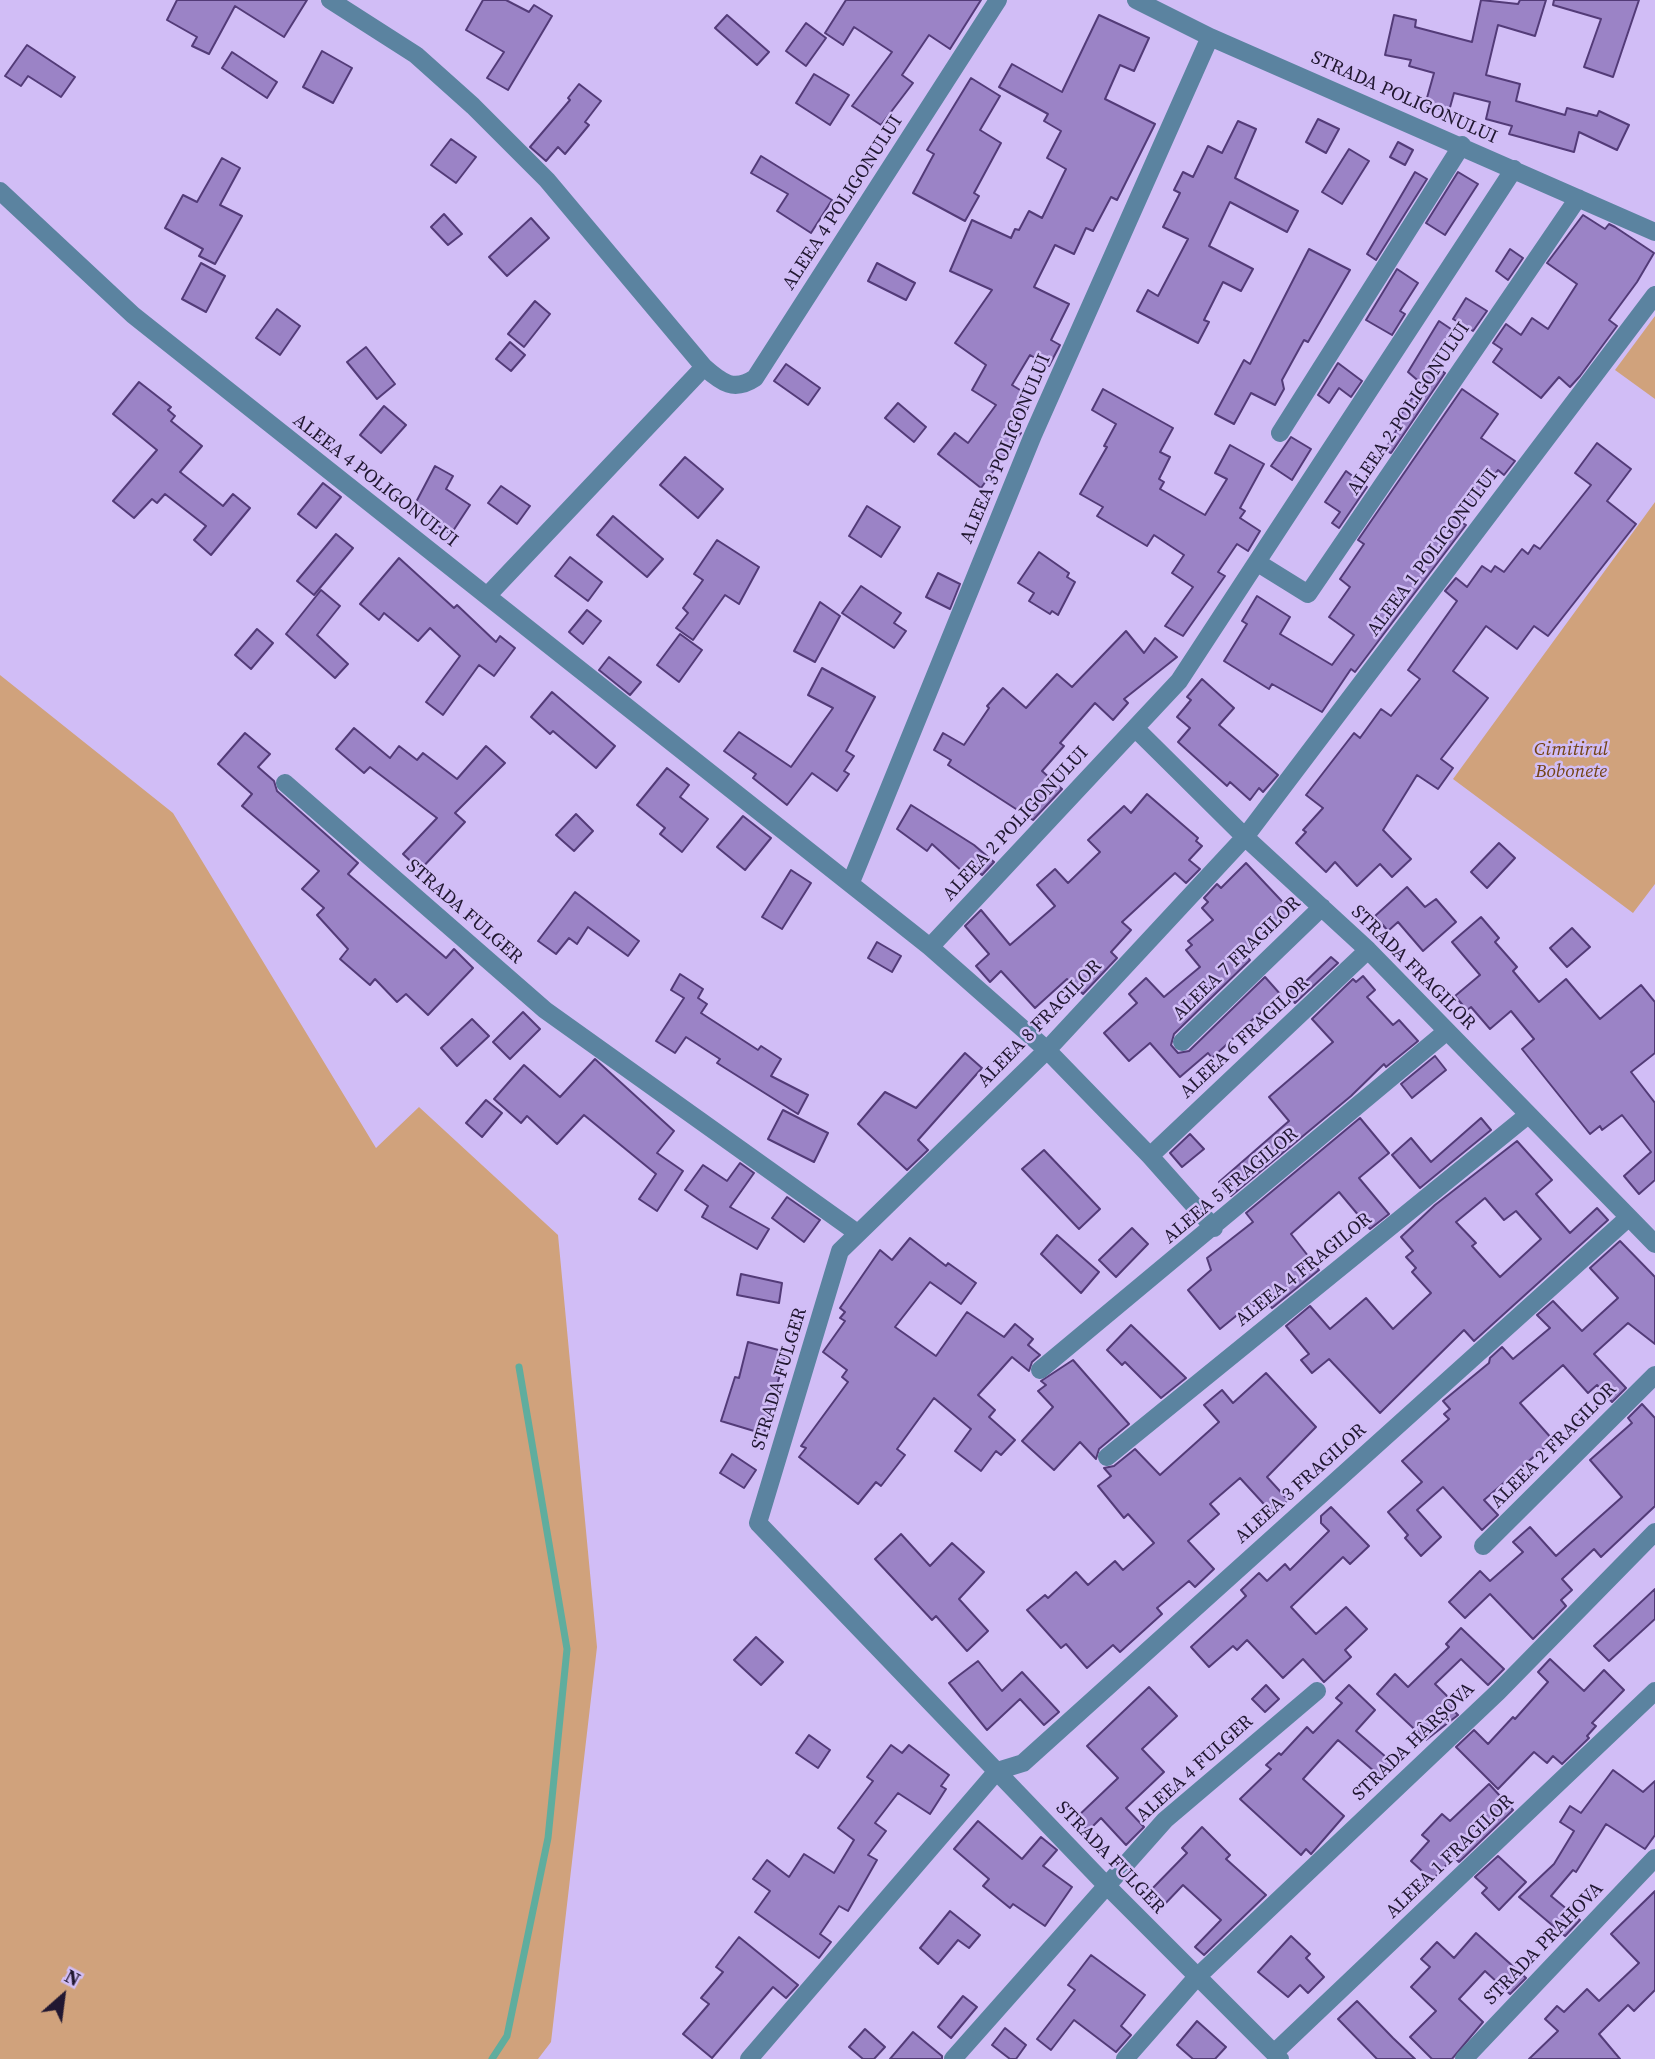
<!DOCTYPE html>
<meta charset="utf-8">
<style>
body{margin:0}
#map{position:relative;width:1655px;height:2059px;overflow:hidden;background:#d1bdf6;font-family:"Source Serif 4",serif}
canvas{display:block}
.north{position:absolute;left:28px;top:1961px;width:70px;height:70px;-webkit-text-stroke:5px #d1bdf6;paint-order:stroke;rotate:28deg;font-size:19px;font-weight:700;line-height:28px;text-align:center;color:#211731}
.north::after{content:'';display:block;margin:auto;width:24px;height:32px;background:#211731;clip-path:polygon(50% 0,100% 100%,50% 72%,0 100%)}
</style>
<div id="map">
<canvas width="1655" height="2059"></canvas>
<div class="north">N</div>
</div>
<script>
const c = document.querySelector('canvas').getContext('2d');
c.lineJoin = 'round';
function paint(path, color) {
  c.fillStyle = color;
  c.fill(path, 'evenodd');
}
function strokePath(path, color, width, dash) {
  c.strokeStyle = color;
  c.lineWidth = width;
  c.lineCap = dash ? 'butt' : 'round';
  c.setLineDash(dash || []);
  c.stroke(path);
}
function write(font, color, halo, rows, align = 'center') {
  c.font = font + ' "Source Serif 4",serif';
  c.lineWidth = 5;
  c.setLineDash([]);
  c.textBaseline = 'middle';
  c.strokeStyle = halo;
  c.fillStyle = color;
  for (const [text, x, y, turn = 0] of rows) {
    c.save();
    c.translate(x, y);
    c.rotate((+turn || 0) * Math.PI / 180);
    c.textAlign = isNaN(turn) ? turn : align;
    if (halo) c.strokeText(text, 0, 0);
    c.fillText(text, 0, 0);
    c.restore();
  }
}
paint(new Path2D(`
 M1655 316V399L1615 370Z
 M1655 502V884L1633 913 1453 779Z
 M0 675 173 813 376 1148 419 1107 558 1235 597 1647 551 2042 538 2059H0Z`), '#d0a27c');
strokePath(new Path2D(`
 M492 2059 507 2036 548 1838 567 1649 519 1367`), '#5fad9e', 7);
const building = new Path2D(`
 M177 0H307L284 37 235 6 209 54 192 46 197 37 167 20Z
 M483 0H506L529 12 534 5 552 16 508 90 487 78 504 52 466 30Z
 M846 0H981L950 49 929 35 902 75 913 83 881 125 852 106 892 52 854 27 843 45 825 33Z
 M1481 0 1518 4 1520 0H1546L1535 36 1498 25 1486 75 1520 84 1516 101 1565 115 1567 108 1597 116 1599 111 1629 125 1617 150 1579 132 1574 152 1509 134 1512 126 1486 119 1490 102 1454 93 1449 111 1425 105 1434 73 1409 66 1411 60 1385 55 1394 15 1416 20 1415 27 1472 42Z
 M1554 0H1639L1613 77 1584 67 1601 19 1553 5Z
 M727 15 769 52 757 65 715 28Z
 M1099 15 1149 38 1134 71 1120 65 1105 99 1155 124 1117 200 1111 197 1093 231 1086 228 1074 254 1055 245 1034 287 1069 304 1051 340 1060 345 1049 366 1030 355 1012 385 1028 395 1010 425 1021 433 981 488 938 454 955 433 968 443 996 405 972 390 986 365 955 343 992 290 950 271 972 220 1011 238 1015 229 1019 230 1029 211 1042 218 1066 169 1047 158 1061 131 1044 121 1048 114 999 87 1012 64 1062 92Z
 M806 23 826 38 806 66 786 51Z
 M27 45 75 77 61 97 28 76 21 86 5 76Z
 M322 51 352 68 333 103 303 87Z
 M232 52 277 82 267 98 222 68Z
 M814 74 849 95 830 125 796 103Z
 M971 78 1000 96 980 130 1001 143 974 193 979 196 965 221 913 193 934 154 927 150Z
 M579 84 601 101 585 122 589 125 565 154 558 147 546 161 530 147 570 100 568 98Z
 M1318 119 1339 129 1326 153 1306 142Z
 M1238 121 1256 129 1235 178 1298 211 1287 232 1230 202 1209 246 1253 269 1241 291 1223 282 1204 320 1209 322 1198 343 1137 311 1148 290 1158 296 1188 239 1163 227 1180 193 1174 190 1183 172 1193 177 1208 146 1222 153Z
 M451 139 476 157 456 183 431 165Z
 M1398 142 1413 150 1405 165 1390 157Z
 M1349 149 1369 161 1342 204 1322 192Z
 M761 156 832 200 811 233 777 211 788 194 751 173Z
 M222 158 240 168 220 205 242 216 215 264 199 256 203 249 165 228 183 195 197 202Z
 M1415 172 1427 179 1376 260 1367 254Z
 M1458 172 1478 184 1445 235 1426 223Z
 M444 214 462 234 448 245 431 227Z
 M1583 215 1605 229 1609 224 1615 227 1654 253 1637 282 1609 320 1617 326 1580 376 1570 387 1559 377 1541 398 1493 362 1502 349 1493 343 1506 324 1521 335 1532 318 1548 329 1577 284 1547 263Z
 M531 218 549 238 507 276 489 257Z
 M1309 249 1350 270 1308 342 1304 340 1282 380 1284 389 1275 405 1251 393 1234 424 1215 414 1244 360 1250 364Z
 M1510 249 1523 258 1508 280 1496 271Z
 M201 263 225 276 206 312 182 299Z
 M877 263 915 283 906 300 868 281Z
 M1397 269 1418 283 1400 311 1405 314 1392 335 1366 320Z
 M1466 298 1487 311 1473 331 1453 319Z
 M535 301 550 314 524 347 508 334Z
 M277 309 300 326 280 355 256 338Z
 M1439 321 1454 331 1431 364 1445 373 1391 453 1385 450 1397 429 1393 426 1422 384 1408 372Z
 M510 342 525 355 511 371 496 359Z
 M366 347 395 384 377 399 347 362Z
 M1338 363 1362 381 1351 397 1339 388 1329 403 1318 395Z
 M786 364 820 388 808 405 774 381Z
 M139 382 171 407 168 410 175 416 171 421 202 446 180 472 223 506 233 494 250 508 211 555 194 540 206 526 165 494 157 503 152 499 134 518 113 501 157 450 113 414Z
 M1103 389 1173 428 1160 452 1170 457 1159 479 1164 482 1160 489 1205 515 1227 479 1215 473 1230 445 1264 464 1240 508 1245 511 1240 518 1260 531 1248 551 1237 544 1218 572 1225 576 1183 636 1165 626 1193 587 1172 573 1184 555 1154 535 1147 546 1097 516 1103 507 1080 494 1107 447 1104 446 1116 424 1092 410Z
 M1462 389 1498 414 1481 438 1515 461 1504 475 1498 470 1461 522 1466 525 1355 672 1351 669 1322 712 1272 684 1269 689 1224 661 1247 624 1242 621 1257 596 1290 617 1280 634 1332 665 1354 635 1329 617 1350 587 1340 579 1364 544 1358 540Z
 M898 403 926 427 914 442 885 418Z
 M384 406 406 425 381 453 360 435Z
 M1291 437 1311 449 1292 480 1271 466Z
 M1597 443 1631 469 1607 501 1636 524 1548 636 1534 626 1517 649 1486 626 1453 671 1488 698 1441 759 1453 768 1438 789 1417 775 1383 830 1411 859 1392 877 1380 864 1357 886 1335 862 1326 872 1296 843 1306 832 1303 830 1323 808 1306 795 1354 733 1360 738 1381 709 1391 716 1420 679 1408 670 1457 601 1445 591 1456 578 1467 587 1482 566 1491 572 1495 566 1504 572 1522 549 1528 554 1534 545 1540 549 1591 485 1575 473Z
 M685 457 723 489 698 518 660 485Z
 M435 466 453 476 446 489 470 505 451 534 433 523 437 518 414 506Z
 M1346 471 1367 487 1339 528 1332 523 1340 512 1325 502Z
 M323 483 341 497 316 528 298 514Z
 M501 486 530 506 517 524 488 503Z
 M867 506 900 527 881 557 849 536Z
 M613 516 663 559 647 577 597 535Z
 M336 534 353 548 314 595 297 581Z
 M717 540 759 567 739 604 725 595 693 640 676 628 688 613 683 608 703 580 694 574Z
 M1039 552 1069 573 1067 577 1075 582 1058 615 1052 611 1050 614 1029 601 1034 593 1018 583Z
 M570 557 602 582 588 601 555 576Z
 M399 558 454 608 457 605 496 642 500 636 515 648 494 676 479 665 443 715 426 702 460 656 430 628 418 641 384 613 379 620 360 604Z
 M938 573 960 584 950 609 926 597Z
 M861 586 901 613 894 623 906 631 894 648 842 613Z
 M321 590 340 606 317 635 348 664 335 678 286 634Z
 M820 602 840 616 815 662 794 651Z
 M587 610 601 621 583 644 569 632Z
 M257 629 273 643 251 669 235 655Z
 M1126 631 1144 653 1155 638 1177 657 1124 699 1128 703 1113 720 1095 703 1060 743 1064 746 1042 771 1062 789 1033 820 948 765 951 760 934 750 943 733 964 745 989 708 987 706 1003 688 1026 708 1057 674 1072 687Z
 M680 634 702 650 679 682 657 665Z
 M609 657 641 682 630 695 599 670Z
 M822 668 875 697 846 751 854 756 844 771 849 774 837 791 812 773 787 805 753 778 756 774 724 751 739 732 791 767 833 708 808 695Z
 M1202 679 1234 708 1219 725 1278 775 1263 792 1259 788 1250 800 1230 782 1227 786 1178 742 1190 728 1177 717 1191 700 1187 697Z
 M552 692 615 746 596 768 553 731 550 734 531 717Z
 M354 728 390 758 399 746 417 760 423 753 457 779 486 746 505 763 455 813 465 822 420 870 403 854 437 818 370 767 364 773 336 749Z
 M245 733 270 754 258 767 274 781 277 791 358 863 348 874 446 958 454 949 473 968 428 1015 406 994 397 1002 375 979 370 985 340 959 348 949 317 915 324 908 302 889 319 871 242 806 252 794 218 764Z
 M667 768 689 785 680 797 708 819 682 852 660 834 665 828 637 805Z
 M1147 794 1198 838 1196 841 1202 846 1189 860 1200 869 1186 883 1175 873 1122 922 1131 930 1111 952 1117 958 1083 994 1067 979 1035 1008 1001 971 990 982 976 966 989 954 965 926 981 910 1010 945 1055 906 1037 885 1055 869 1068 883 1100 852 1088 840 1124 806 1131 813Z
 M911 805 974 845 994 862 982 875 971 865 964 873 932 844 927 851 897 829Z
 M576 814 593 831 574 851 556 835Z
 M743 816 771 838 745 870 717 847Z
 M1499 843 1515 858 1487 888 1471 872Z
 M1246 863 1292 912 1246 955 1250 960 1174 1034 1171 1045 1178 1053 1189 1051 1265 977 1281 995 1251 1021 1255 1026 1241 1039 1237 1035 1212 1058 1208 1053 1180 1077 1150 1043 1129 1061 1104 1033 1137 1003 1129 994 1146 978 1164 997 1200 967 1186 950 1192 945 1188 941 1213 920 1202 908 1208 902 1204 898 1217 884 1221 888Z
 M791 870 811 883 782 929 762 917Z
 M1407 887 1425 907 1436 899 1456 922 1423 951 1398 922 1388 931 1375 916Z
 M575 892 639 941 628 956 588 927 577 944 569 938 556 954 538 941Z
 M1481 917 1499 938 1495 942 1517 967 1513 971 1539 1002 1566 979 1600 1019 1641 985 1655 1002V1053L1631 1072 1655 1103V1180L1639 1194 1624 1176 1651 1152 1622 1115 1602 1130 1600 1126 1590 1134 1522 1049 1534 1039 1511 1011 1490 1029 1471 1007 1467 1010 1455 996 1480 975 1452 942Z
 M1572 928 1590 947 1567 967 1550 948Z
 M877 942 901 956 892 972 868 958Z
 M1331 957 1338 963 1295 1003 1287 994 1301 981 1304 983Z
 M680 974 703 989 698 998 707 1004 701 1013 758 1050 761 1046 781 1059 771 1076 808 1095 798 1114 717 1063 720 1059 686 1037 675 1053 656 1041 684 998 671 990Z
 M1363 976 1375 990 1367 997 1393 1025 1399 1020 1418 1041 1386 1067 1384 1064 1351 1096 1231 1196 1219 1182 1289 1121 1269 1097 1333 1042 1312 1019 1353 979 1356 982Z
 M523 1012 540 1029 510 1059 493 1042Z
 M472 1019 489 1036 457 1066 441 1048Z
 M965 1053 982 1068 918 1140 928 1150 907 1170 858 1124 885 1092 916 1108Z
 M1435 1056 1446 1070 1412 1098 1401 1084Z
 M595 1059 674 1131 657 1153 683 1171 657 1211 639 1199 656 1174 584 1115 557 1144 527 1116 521 1123 494 1099 524 1065 560 1097Z
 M486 1100 502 1113 482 1137 466 1123Z
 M783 1110 828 1133 814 1162 768 1139Z
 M1360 1118 1389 1153 1359 1178 1389 1214 1370 1229 1339 1192 1291 1234 1319 1270 1272 1308 1264 1298 1254 1306 1252 1303 1220 1329 1188 1290 1211 1270 1207 1258 1253 1222 1246 1213Z
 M1481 1118 1491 1130 1420 1188 1392 1155 1411 1138 1431 1162Z
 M1190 1134 1204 1149 1182 1167 1170 1153Z
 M1517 1141 1552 1180 1536 1194 1570 1233 1597 1208 1608 1220 1474 1341 1464 1330 1380 1413 1329 1359 1312 1373 1301 1360 1309 1354 1286 1326 1310 1306 1330 1329 1366 1298 1393 1329 1431 1293 1412 1272 1416 1268 1406 1257 1413 1251 1401 1237 1435 1205ZM1485 1198 1504 1220 1516 1211 1541 1239 1500 1277 1472 1246 1476 1243 1456 1222Z
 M1044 1150 1100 1209 1079 1229 1022 1169Z
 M740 1163 754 1173 730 1207 769 1229 757 1249 702 1217 708 1206 685 1190 703 1165 727 1181Z
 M787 1197 820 1220 804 1242 772 1218Z
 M1132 1228 1148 1244 1116 1277 1099 1260Z
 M1057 1235 1099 1272 1081 1293 1041 1254Z
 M910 1238 946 1266 948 1263 976 1283 961 1304 930 1282 895 1327 936 1356 967 1312 1004 1337 1015 1324 1033 1339 1028 1345 1040 1355 1032 1362 1029 1371 1012 1357 978 1395 995 1410 989 1417 1015 1440 1001 1455 996 1451 981 1471 955 1451 971 1429 934 1398 897 1449 905 1455 881 1486 876 1482 858 1504 799 1457 806 1448 801 1446 848 1382 842 1377 847 1370 823 1352 845 1321 840 1318 845 1312 840 1308 880 1250 892 1260Z
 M1620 1241 1655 1277V1344L1628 1323 1594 1354 1626 1388 1612 1402 1597 1385 1588 1393 1563 1365 1520 1403 1553 1440 1484 1500 1498 1515 1482 1530 1443 1487 1417 1510 1441 1537 1421 1556 1405 1538 1408 1535 1388 1512 1422 1482 1402 1461 1449 1419 1444 1414 1450 1409 1443 1401 1489 1363 1490 1358 1502 1347 1513 1359 1550 1328 1537 1315 1553 1301 1582 1331 1618 1298 1590 1268Z
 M741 1274 782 1283 779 1303 737 1295Z
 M1131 1325 1186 1378 1161 1398 1125 1362 1122 1365 1107 1350Z
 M748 1342 786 1352 764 1434 721 1421 735 1377 739 1378Z
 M1073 1360 1129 1424 1099 1449 1096 1459 1080 1442 1054 1470 1022 1441 1053 1407 1038 1391 1046 1385 1041 1381Z
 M1266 1373 1316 1427 1267 1477 1288 1500 1273 1514 1240 1478 1210 1504 1219 1514 1188 1541 1214 1569 1195 1587 1189 1581 1157 1608 1162 1614 1120 1652 1113 1645 1087 1668 1066 1644 1061 1648 1027 1610 1045 1595 1048 1598 1076 1572 1088 1585 1115 1561 1123 1570 1154 1543 1128 1514 1124 1518 1098 1486 1111 1476 1104 1468 1114 1466 1135 1449 1160 1475 1219 1422 1204 1405 1222 1390 1233 1403Z
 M1642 1404 1655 1418V1506L1601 1557 1594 1549 1562 1579 1572 1590 1561 1600 1566 1606 1533 1639 1490 1594 1465 1618 1449 1602 1480 1571 1490 1581 1523 1552 1513 1542 1530 1527 1556 1556 1622 1497 1590 1460 1632 1423 1628 1418Z
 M732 1454 756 1470 744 1488 720 1473Z
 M1331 1507 1369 1546 1350 1564 1343 1557 1291 1607 1316 1634 1346 1607 1367 1629 1345 1650 1351 1657 1324 1682 1303 1659 1283 1678 1247 1640 1237 1650 1233 1646 1209 1667 1191 1647 1246 1596 1241 1590 1259 1573 1267 1581 1285 1564 1290 1570 1329 1531 1321 1523V1516Z
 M901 1534 930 1566 952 1543 984 1572 959 1599 988 1631 967 1651 936 1616 932 1620 875 1559Z
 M1655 1589V1619L1609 1661 1594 1646Z
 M1461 1628 1504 1669 1488 1685 1461 1659 1435 1684 1455 1704 1451 1708 1458 1715 1426 1740 1377 1694 1395 1674 1408 1687 1449 1647 1446 1644Z
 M756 1637 783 1662 761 1685 734 1660Z
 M1550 1659 1584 1691 1604 1670 1624 1690 1592 1723 1596 1726 1587 1736 1589 1738 1562 1764 1553 1756 1547 1763 1534 1752 1498 1789 1456 1747 1474 1730 1488 1744 1513 1717 1515 1719 1548 1682 1538 1672Z
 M978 1661 1002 1691 1022 1672 1059 1712 1044 1725 1020 1699 987 1730 949 1683Z
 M1266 1685 1279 1699 1265 1712 1252 1699Z
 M1349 1685 1375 1710 1356 1731 1394 1764 1382 1778 1338 1740 1303 1779 1344 1816 1311 1854 1306 1849 1301 1855 1240 1799 1271 1769 1266 1765 1279 1753 1281 1755 1307 1727 1313 1733 1342 1703 1336 1698Z
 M1149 1687 1177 1716 1142 1749 1164 1772 1126 1808 1144 1827 1126 1845 1101 1818 1088 1831 1076 1818 1118 1778 1087 1746Z
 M809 1735 830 1750 818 1768 796 1753Z
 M891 1745 902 1753 909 1745 949 1775 941 1786 946 1789 930 1814 898 1793 875 1823 886 1831 868 1855 877 1860 848 1911 839 1906 820 1934 831 1942 819 1958 755 1912 770 1891 753 1879 767 1860 789 1877 804 1854 834 1873 854 1840 838 1828 873 1781 867 1777Z
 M1613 1770 1643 1792 1655 1781V1835L1645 1849 1606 1824 1576 1872 1573 1870 1551 1896 1580 1920 1565 1936 1519 1897 1554 1864 1574 1831 1560 1822 1570 1806 1581 1813Z
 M1489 1784 1513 1810 1459 1862 1454 1857 1432 1880 1411 1861 1429 1841 1422 1835 1442 1814 1450 1821Z
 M978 1821 1022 1859 1041 1837 1057 1850 1043 1866 1072 1887 1045 1926 1013 1904 1010 1908 983 1886 989 1879 954 1849Z
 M1202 1827 1230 1855 1226 1859 1266 1895 1204 1955 1195 1947 1221 1920 1183 1885 1162 1907 1148 1893 1187 1853 1182 1848Z
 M1498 1856 1526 1882 1499 1910 1482 1893 1487 1888 1475 1877Z
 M1655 1891V1990L1634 2011 1628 2005 1599 2034 1620 2059H1529L1558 2031 1545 2019 1557 2006 1564 2012 1587 1989 1599 2001 1639 1963 1611 1934Z
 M950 1911 980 1935 969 1948 958 1940 938 1964 920 1948Z
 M1476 1933 1526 1978 1510 1994 1485 1971 1459 1999 1483 2022 1452 2059H1432L1410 2037 1436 2011 1411 1987 1430 1967 1421 1959 1437 1942 1454 1958Z
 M1291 1936 1310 1954 1306 1958 1324 1977 1308 1993 1300 1985 1288 1997 1258 1972Z
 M739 1937 798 1985 786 1998 773 1987 712 2058 683 2034 709 2004 701 1998 723 1972 716 1967Z
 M1091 1955 1145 1995 1121 2026 1131 2035 1116 2052 1074 2020 1051 2050 1037 2039 1075 1990 1068 1985Z
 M963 1996 977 2007 951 2038 938 2027Z
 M1357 2001 1393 2038 1415 2059H1377L1338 2019Z
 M1197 2021 1226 2047 1215 2059H1193L1177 2045Z
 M1005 2028 1026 2045 1016 2059H1010L992 2045Z
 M865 2029 885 2047 874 2059H863L849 2047Z
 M913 2032 942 2056V2059H890Z`);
paint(building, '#9b83c6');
strokePath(building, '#533b78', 2);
strokePath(new Path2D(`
 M330 0 416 55 473 106 547 180 704 367C722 383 734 392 755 378L998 0
 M1136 0 1210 37 1655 232
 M0 191 133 315 487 596 704 367
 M1280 433 1462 145
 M1258 563 1308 594 1578 198
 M487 596 930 947 1047 1050 1150 1156 1214 1228
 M1135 728 1245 837 1368 950 1655 1244
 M285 783 545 1010 856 1232
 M851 882 1033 435 1210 37
 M930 947 1179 681 1514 169
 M1182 1042 1322 907
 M1150 1156 1368 950
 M1040 1370 1447 1031
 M1107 1457 1528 1115
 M1483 1546 1655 1375
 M1274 2053 1655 1691
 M749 2059 997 1771 1023 1763 1628 1218
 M953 2059 1165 1820 1317 1691
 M1125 2059 1196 1978 1498 1692 1655 1532
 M1280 2059 1105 1884 758 1523 840 1251 1047 1050 1245 837 1655 295
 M1464 2059 1655 1858`), '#5b83a0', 18);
write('19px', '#211731', '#d1bdf6', [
 ["STRADA POLIGONULUI",1404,98,24],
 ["ALEEA 4 POLIGONULUI",843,203,-57],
 ["ALEEA 2 POLIGONULUI",1409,409,-56],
 ["ALEEA 3 POLIGONULUI",1006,449,-67],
 ["ALEEA 4 POLIGONULUI",375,481,38],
 ["ALEEA 1 POLIGONULUI",1433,553,-53],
 ["ALEEA 2 POLIGONULUI",1016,824,-47],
 ["STRADA FULGER",464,912,41],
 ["ALEEA 7 FRAGILOR",1237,959,-44],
 ["STRADA FRAGILOR",1413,968,45],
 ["ALEEA 8 FRAGILOR",1040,1024,-46],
 ["ALEEA 6 FRAGILOR",1245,1038,-43],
 ["ALEEA 5 FRAGILOR",1231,1186,-40],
 ["ALEEA 4 FRAGILOR",1304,1270,-39],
 ["STRADA FULGER",780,1379,-73],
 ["ALEEA 2 FRAGILOR",1554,1446,-45],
 ["ALEEA 3 FRAGILOR",1301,1484,-42],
 ["STRADA HÂRȘOVA",1414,1742,-44],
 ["ALEEA 4 FULGER",1195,1769,-42],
 ["ALEEA 1 FRAGILOR",1450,1857,-44],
 ["STRADA FULGER",1110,1858,46],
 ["STRADA PRAHOVA",1544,1944,-46]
]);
write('italic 19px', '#734415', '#d1bdf6', [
 ["Cimitirul",1571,750],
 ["Bobonete",1571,772]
]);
</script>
